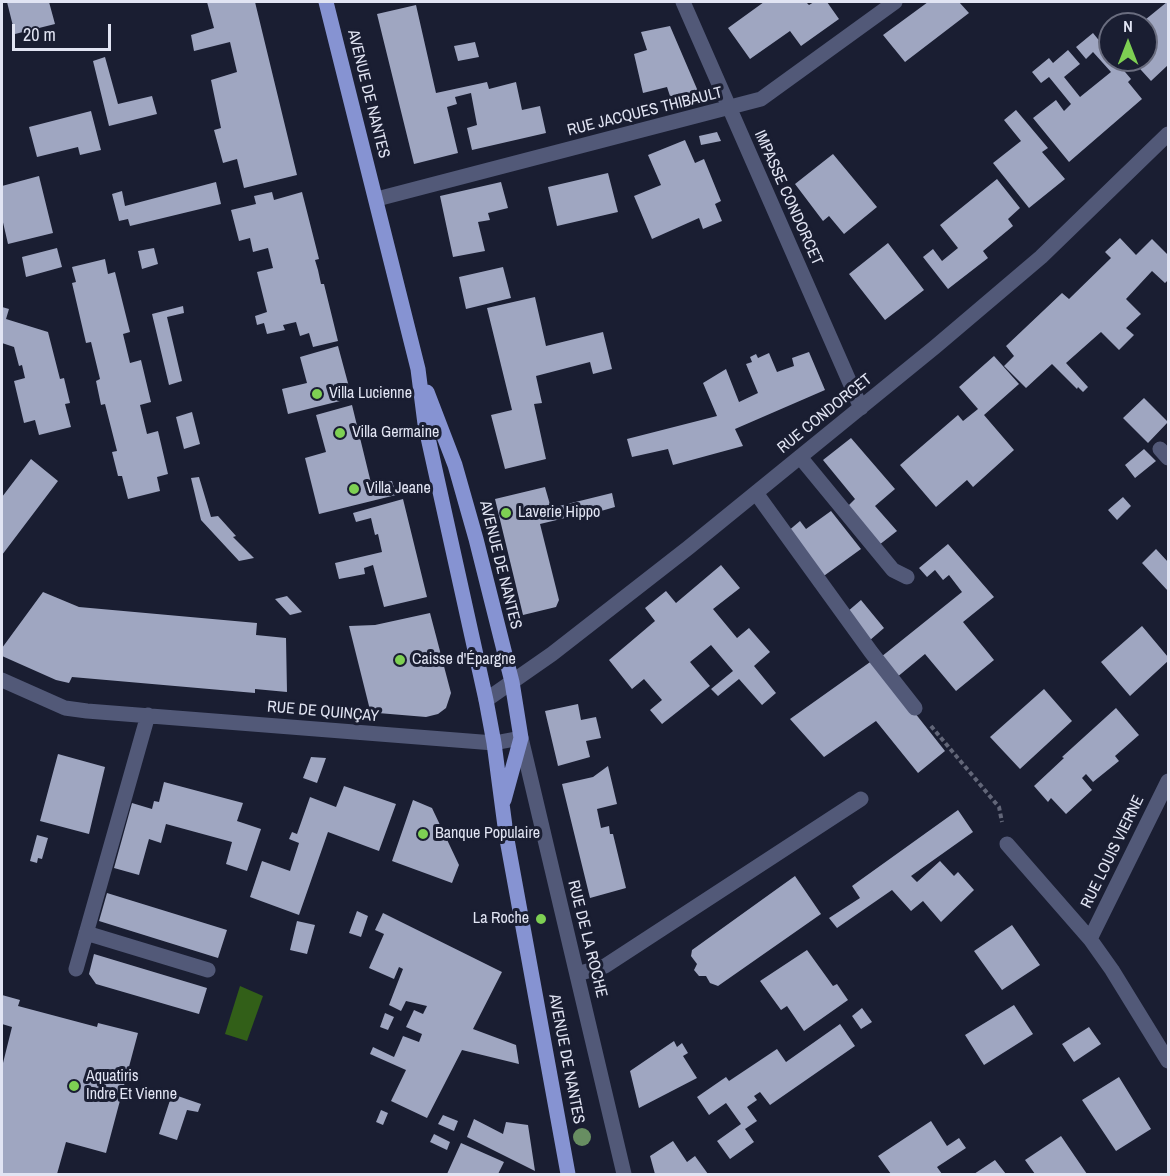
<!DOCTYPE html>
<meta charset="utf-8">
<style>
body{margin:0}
#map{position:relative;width:1170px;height:1176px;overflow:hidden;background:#1a1e32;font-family:"Archivo Narrow",sans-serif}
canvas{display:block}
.frame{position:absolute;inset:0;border:3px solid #e1e4f3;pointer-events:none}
.north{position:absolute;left:1098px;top:12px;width:60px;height:60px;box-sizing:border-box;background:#1a1e32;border:2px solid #6a6d7f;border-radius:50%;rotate:0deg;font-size:16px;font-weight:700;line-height:24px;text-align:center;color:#e1e4f3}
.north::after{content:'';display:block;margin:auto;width:21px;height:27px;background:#7ed053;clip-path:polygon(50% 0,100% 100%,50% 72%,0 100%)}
.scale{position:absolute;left:12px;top:24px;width:99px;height:27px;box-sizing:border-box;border:3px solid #e1e4f3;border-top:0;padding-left:8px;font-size:18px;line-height:21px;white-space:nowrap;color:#e1e4f3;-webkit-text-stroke:4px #1a1e32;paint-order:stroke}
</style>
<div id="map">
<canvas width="1170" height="1176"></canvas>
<div class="frame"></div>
<div class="north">N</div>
<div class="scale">20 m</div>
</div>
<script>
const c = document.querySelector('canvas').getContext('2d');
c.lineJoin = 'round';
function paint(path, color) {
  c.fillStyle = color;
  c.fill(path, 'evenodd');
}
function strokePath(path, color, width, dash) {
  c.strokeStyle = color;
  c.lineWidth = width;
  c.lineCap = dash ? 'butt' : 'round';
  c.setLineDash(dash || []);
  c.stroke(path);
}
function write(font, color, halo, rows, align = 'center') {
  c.font = font + ' "Archivo Narrow",sans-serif';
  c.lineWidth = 6;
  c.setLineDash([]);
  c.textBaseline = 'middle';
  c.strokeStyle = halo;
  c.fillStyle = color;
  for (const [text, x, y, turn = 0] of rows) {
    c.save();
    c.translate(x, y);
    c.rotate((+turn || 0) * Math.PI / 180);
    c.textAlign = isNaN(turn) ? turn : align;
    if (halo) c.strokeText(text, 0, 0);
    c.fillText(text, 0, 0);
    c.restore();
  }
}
paint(new Path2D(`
 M240 986 263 996 247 1041 225 1034Z`), '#325f18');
paint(new Path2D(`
 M7 2H49L55 24 15 34Z
 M207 2H255L297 175 244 188 237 159 223 163 214 130 221 128 211 80 237 72 230 42 194 51 191 35 214 28Z
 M764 2H806L809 5 814 2H827L839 19 801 46 790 31 750 59 728 28Z
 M928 2H959L969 13 905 62 883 35Z
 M1167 2H1168V65L1151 81 1132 60H1146V24H1140Z
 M416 5 436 93 487 82 489 89 516 82 522 110 540 106 546 133 472 150 467 128 477 125 471 93 455 97 457 104 447 107 458 153 414 164 377 14Z
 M670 26 700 96 672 102 667 87 643 93 634 54 647 50 641 32Z
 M1093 33 1110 54V60H1115L1131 79 1128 82 1142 99 1069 162 1033 118 1056 100 1064 111 1071 104 1049 77 1041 83 1032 72 1049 58 1053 63 1068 50 1080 64 1064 77 1080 97 1111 72 1093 52 1086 59 1076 47Z
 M475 42 479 57 458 61 454 46Z
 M105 57 118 104 152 96 157 114 109 126 93 61Z
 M1016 110 1048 148 1042 152 1065 179 1029 208 993 163 1021 141 1004 120Z
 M91 111 101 150 80 155 78 147 37 157 29 127Z
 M717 132 721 141 701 145 699 136Z
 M685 140 695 163 704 159 721 201 715 204 722 221 703 229 699 218 652 239 634 196 661 185 648 155Z
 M833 154 877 207 844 234 829 216 823 221 795 184Z
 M608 173 618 212 557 226 548 187Z
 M39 176 53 233 8 244 2 218V186Z
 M997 179 1020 208 1008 219 1013 226 983 251 988 258 948 289 923 257 933 249 942 261 958 248 940 225Z
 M216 182 221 204 130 226 128 219 119 221 112 194 122 191 125 206Z
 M501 182 508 208 488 213 490 220 478 222 485 251 453 257 440 196Z
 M272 192 274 200 302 192 319 259 315 260 318 270 321 284H324L338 341 313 347 309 333 300 336 296 322 283 325 285 330 267 334 264 323 257 325 255 316 267 312 257 272 273 268 268 248 253 252 250 238 239 241 231 210 256 204 254 196Z
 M1120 238 1136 255 1152 239 1168 255V280L1165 283 1152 271 1126 299 1141 314 1126 328 1134 335 1119 350 1101 332 1066 363 1088 387 1083 392 1078 387 1077 389 1052 364 1026 388 1004 366 1014 356 1006 346 1062 293 1069 299 1111 258 1105 252Z
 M888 243 924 290 885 320 849 274Z
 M57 248 62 267 26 277 22 257Z
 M154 248 158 264 142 269 138 251Z
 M105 259 108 274 115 272 130 332 123 334 130 363 141 360 151 402 140 405 147 434 158 431 168 474 157 477 160 491 128 499 122 476H118L112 452 117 451 105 404 101 405 96 381 100 379 91 342 86 343 72 283 76 282 72 267Z
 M503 267 511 298 466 309 459 277Z
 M535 297 546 346 603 332 612 369 593 374 590 362 536 376 542 403 534 404 546 459 505 469 491 415 512 410 487 308Z
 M183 306 184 313 167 317 182 381 169 385 152 314Z
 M2 307 9 309 6 319 48 332 60 379 64 378 70 403 65 404 71 427 39 435 35 420 24 423 14 381 25 378 22 365 19 366 14 347 2 343Z
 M338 346 352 398 288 414 282 389 307 383 300 357Z
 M809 352 825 390 735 429 743 446 673 465 668 449 632 457 627 439 717 416 703 383 726 369 739 402 758 393 746 364 752 362 750 357 756 354 758 358 769 353 777 372 794 366 792 358Z
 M994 356 1019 384 984 415 1014 450 973 487 967 480 936 507 900 465 958 415 963 421 978 409 959 387Z
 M1144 398 1168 422 1148 443 1123 418Z
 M352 405 371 483 392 481 396 495 319 514 305 458 326 452 316 415Z
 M192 412 200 444 184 449 176 417Z
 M851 438 895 489 875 506 897 531 879 545 847 507 855 499 823 460Z
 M1144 449 1156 461 1135 478 1125 465Z
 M31 459 58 481 2 555V497Z
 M199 477 211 517 218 516 236 536 233 537 254 558 239 561 201 520 191 478Z
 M545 487 551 508 612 493 615 507 594 513 593 508 585 510 586 513 540 524 559 600 556 607 523 615 495 499Z
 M1123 497 1131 506 1117 520 1108 510Z
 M403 499 427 597 384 607 373 565 364 568 365 574 339 579 335 563 382 552 378 534 375 535 371 518 356 522 353 513Z
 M831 511 861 549 821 578 787 532 800 521 806 529Z
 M948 544 994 597 963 622 994 660 956 691 925 654 896 678 881 657 962 592 949 575 943 580 935 570 927 577 919 568Z
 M1156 549 1168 562V591L1142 563Z
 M721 565 740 588 713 609 737 638 749 628 770 652 754 666 776 693 762 705 739 679 718 696 711 689 733 671 711 645 690 662 710 686 662 724 650 710 662 700 644 679 632 689 609 660 655 621 645 608 666 591 676 603Z
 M43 592 79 607 257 623 256 635 286 638 287 692 255 689V693L72 677 69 683 56 680 2 656V648Z
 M287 596 302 612 290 615 275 599Z
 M861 600 884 628 869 641 847 612Z
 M430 613 451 693 446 708 438 714 426 717 378 713 377 708 370 710 349 626 375 625Z
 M1142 626 1168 657V661L1130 696 1101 662Z
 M873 660 945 751 918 773 876 721 824 757 790 719Z
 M1044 689 1072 721 1020 769 990 737Z
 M578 704 581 720 596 717 601 738 586 741 590 757 558 766 545 711Z
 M1116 708 1139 735 1115 756 1119 761 1093 782 1086 774 1082 778 1092 790 1066 814 1051 798 1048 802 1034 786 1064 758 1062 757Z
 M58 754 105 767 89 834 40 821Z
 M311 757 326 758 317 783 303 778Z
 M608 766 617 804 597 809 601 828 609 826 610 834H613L626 888 590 898 562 784 593 777Z
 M164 782 243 803 237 821 261 829 247 871 226 864 232 842 166 824 161 843 149 839 139 875 114 868 132 803 152 809 154 801 159 802Z
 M344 786 396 804 379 851 328 832 299 915 250 897 262 861 290 871 299 843 289 839 292 832 297 834 310 797 336 807Z
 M413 800 432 808 459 865 452 883 392 861Z
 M958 810 973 832 911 876 917 882 940 861 954 876 958 872 974 890 941 922 923 901 911 911 892 890 837 928 829 918 860 898 852 886Z
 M37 835 48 838 42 859 38 858 37 863 30 861Z
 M795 876 821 914 718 986 710 983 706 976H699L694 970 697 964 691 956 692 950Z
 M107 893 227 930 218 958 99 921Z
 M357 911 368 916 361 937 349 933Z
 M383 913 502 972 473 1029 516 1045 519 1064 462 1050 427 1118 391 1101 406 1070 370 1054 373 1047 394 1057 403 1036 419 1042 422 1034 406 1027 414 1010 423 1014 427 1006 406 1001 401 1011 389 1005 403 969 399 967 394 979 369 968 384 934 375 930Z
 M297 921 315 925 307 954 290 950Z
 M1012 925 1040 965 1002 990 974 951Z
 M807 950 833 986 837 984 848 1000 804 1031 787 1006 781 1010 760 981Z
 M94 954 207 988 199 1014 96 984 89 974Z
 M2 995 20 1000 18 1006 97 1027 98 1023 138 1033 106 1153 66 1142 57 1174H2V1067L12 1027 2 1024Z
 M1014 1005 1033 1034 984 1065 965 1035Z
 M862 1008 872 1022 861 1029 852 1016Z
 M385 1013 394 1017 388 1030 380 1027Z
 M840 1024 855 1046 770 1105 760 1092 754 1096 757 1100 747 1107 757 1121 745 1129 754 1142 730 1159 717 1141 741 1124 726 1103 709 1115 697 1097 726 1077 729 1081 777 1049 786 1062Z
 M1089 1027 1101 1044 1074 1062 1062 1044Z
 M674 1041 677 1047 682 1043 688 1053 683 1056 697 1078 639 1108 630 1071Z
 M1119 1077 1151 1129 1116 1151 1082 1100Z
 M172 1094 201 1104 198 1112 187 1110 177 1140 159 1134Z
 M381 1110 388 1113 383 1125 376 1122Z
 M443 1115 458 1121 454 1131 438 1124Z
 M474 1119 503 1134 506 1122 528 1125 535 1171 467 1137Z
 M931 1121 947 1146 959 1138 966 1148 937 1167 942 1174H891L878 1156Z
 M434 1134 450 1142 447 1150 430 1142Z
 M1061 1136 1087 1174H1035L1025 1160Z
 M673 1141 687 1162 695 1156 708 1174H655L650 1156Z
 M461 1143 504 1162 498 1174H447Z
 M995 1160 1006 1174H974Z`), '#9fa6c1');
strokePath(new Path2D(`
 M931 726 999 807 1002 822`), '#626678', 4, [4.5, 3]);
strokePath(new Path2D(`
 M683 2 861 408
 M377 199 761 99 895 2
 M1160 449 1168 458
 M800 457 893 570 907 577
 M756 493 871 652 915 708
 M2 680 65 708 87 711 494 743 521 738 624 1174
 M486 700 552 654 688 548 935 347 1041 257 1168 134
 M1007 844 1090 939 1112 970 1168 1061
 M86 933 208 970
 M1090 939 1168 781
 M76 969 148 715
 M577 974 605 966 861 799`), '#525978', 15);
strokePath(new Path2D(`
 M326 2 418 369 425 424 486 700 494 743 506 834 568 1174
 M427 392 455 465 476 539 512 682 521 738 504 800`), '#8693d2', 15);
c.fillStyle = '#688e62';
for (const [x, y] of [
 [582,1137]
]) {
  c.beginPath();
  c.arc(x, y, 9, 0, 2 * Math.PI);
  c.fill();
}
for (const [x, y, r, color] of [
 [317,394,6,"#7ed053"],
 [340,433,6,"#7ed053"],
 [354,489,6,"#7ed053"],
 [506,513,6,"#7ed053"],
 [400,660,6,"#7ed053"],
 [423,834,6,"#7ed053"],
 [541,919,6,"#7ed053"],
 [74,1086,6,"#7ed053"]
]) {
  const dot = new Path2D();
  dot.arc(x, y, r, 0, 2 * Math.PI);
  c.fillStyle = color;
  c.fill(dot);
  strokePath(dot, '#1a1e32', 2);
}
write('16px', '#e1e4f3', '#1a1e32', [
 ["AVENUE DE NANTES",368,94,76],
 ["RUE JACQUES THIBAULT",645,112,-14],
 ["IMPASSE CONDORCET",788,198,66],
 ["RUE CONDORCET",825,414,-39],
 ["AVENUE DE NANTES",500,565,76],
 ["RUE DE QUINÇAY",323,712,5],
 ["RUE LOUIS VIERNE",1113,852,-64],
 ["RUE DE LA ROCHE",587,939,76],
 ["AVENUE DE NANTES",566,1059,79]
]);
write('16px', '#e1e4f3', '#1a1e32', [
 ["Villa Lucienne",329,394],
 ["Villa Germaine",352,433],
 ["Villa Jeane",366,489],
 ["Laverie Hippo",518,513],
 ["Caisse d'Épargne",412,660],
 ["Banque Populaire",435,834],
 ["La Roche",529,919,"right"],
 ["Aquatiris",86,1077],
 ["Indre Et Vienne",86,1095]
], 'left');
</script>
